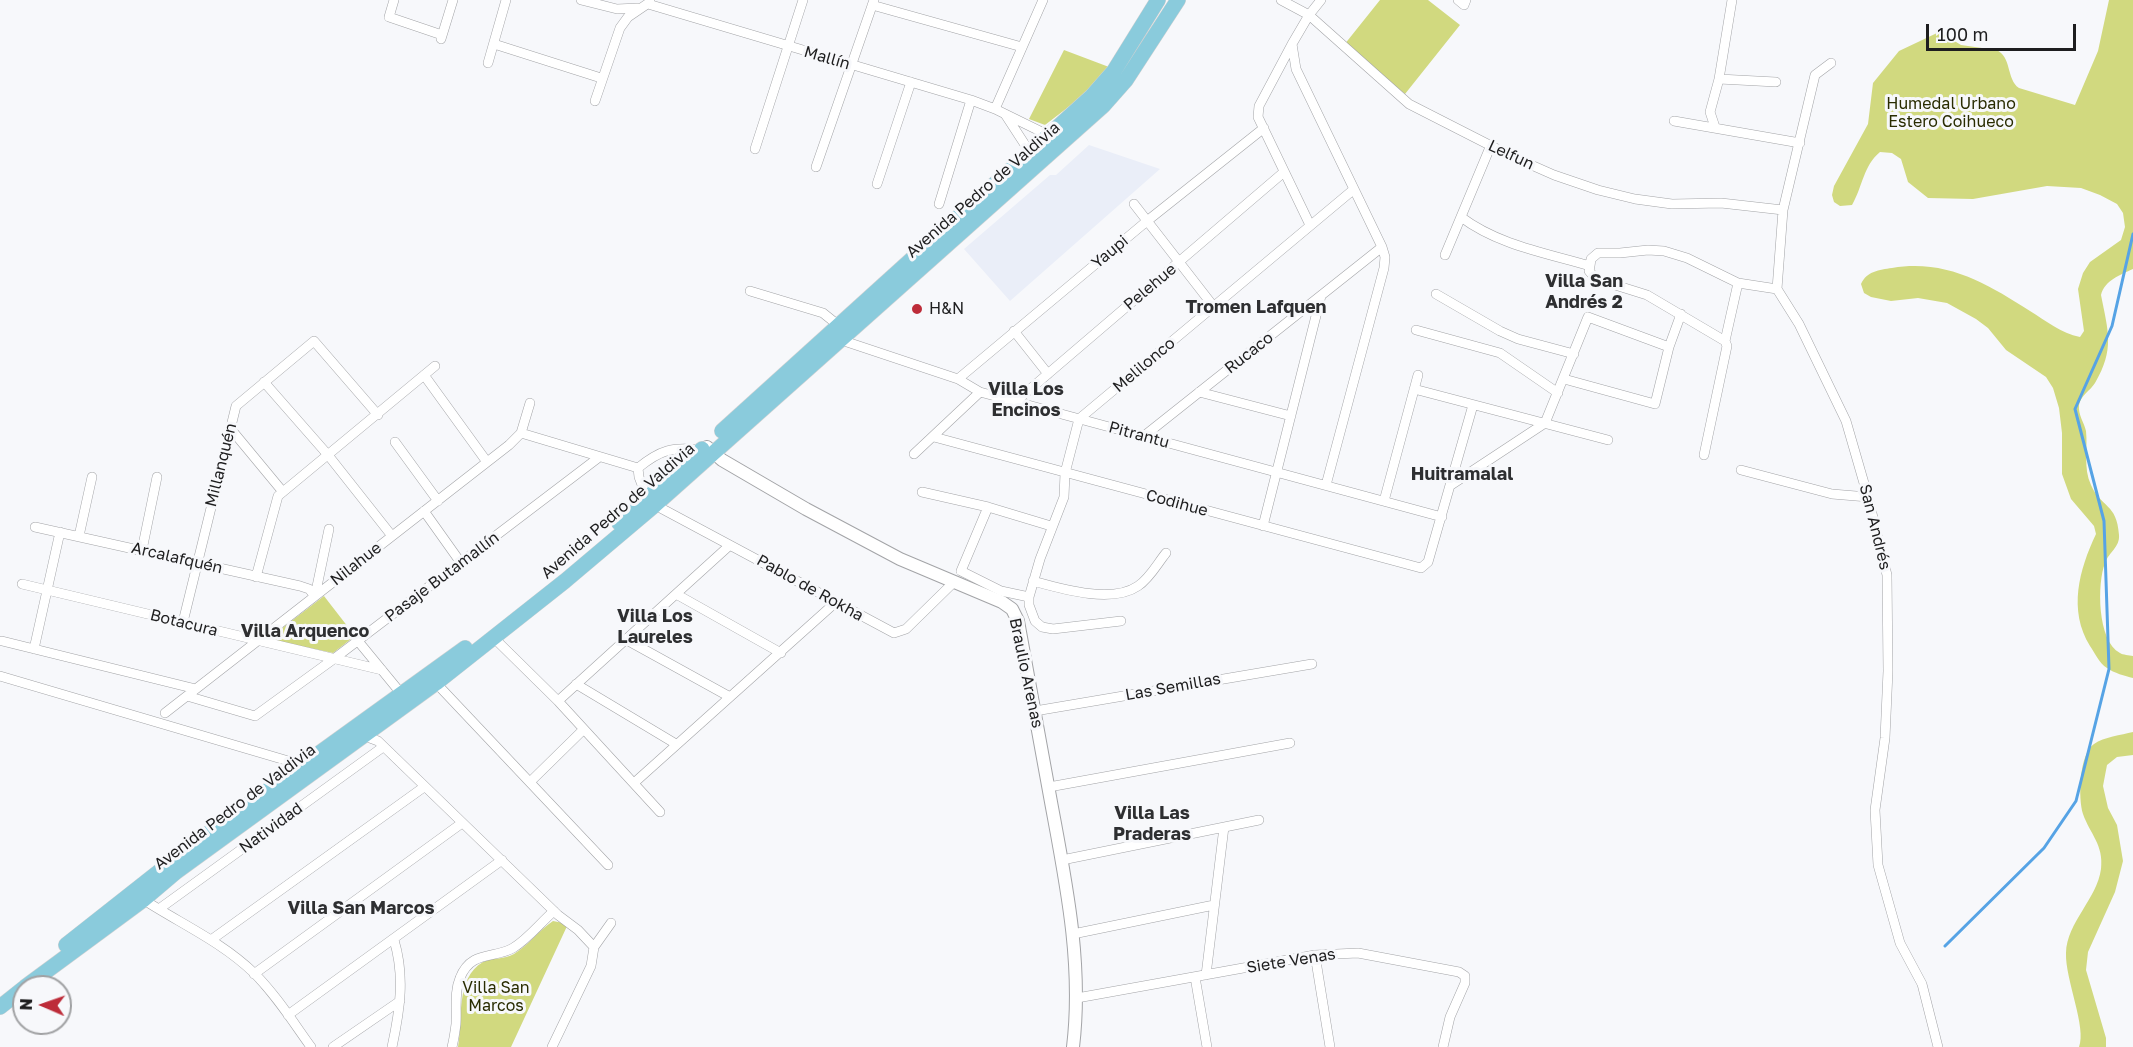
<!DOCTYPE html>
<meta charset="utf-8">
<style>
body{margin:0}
#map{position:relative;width:2133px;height:1047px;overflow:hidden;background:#f7f8fb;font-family:"Golos Text",sans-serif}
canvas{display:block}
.north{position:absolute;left:12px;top:975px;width:60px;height:60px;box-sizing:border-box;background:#f7f8fb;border:2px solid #a0a1a3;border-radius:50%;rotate:272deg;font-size:16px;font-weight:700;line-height:24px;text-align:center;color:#1e1e1f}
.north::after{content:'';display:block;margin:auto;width:21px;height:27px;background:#bd2c39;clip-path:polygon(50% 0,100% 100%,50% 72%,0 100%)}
.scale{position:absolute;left:1926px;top:24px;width:150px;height:27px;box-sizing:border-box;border:3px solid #1e1e1f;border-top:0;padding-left:8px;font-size:18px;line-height:21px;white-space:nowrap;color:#1e1e1f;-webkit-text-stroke:4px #f7f8fb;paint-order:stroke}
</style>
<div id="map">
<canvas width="2133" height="1047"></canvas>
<div class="north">N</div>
<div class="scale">100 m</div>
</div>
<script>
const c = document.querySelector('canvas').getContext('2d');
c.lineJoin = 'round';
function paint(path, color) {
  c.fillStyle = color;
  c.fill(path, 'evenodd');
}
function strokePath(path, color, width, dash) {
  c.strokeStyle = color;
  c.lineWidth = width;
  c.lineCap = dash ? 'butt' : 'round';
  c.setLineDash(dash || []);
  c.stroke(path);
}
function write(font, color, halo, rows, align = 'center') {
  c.font = font + ' "Golos Text",sans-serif';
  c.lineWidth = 6;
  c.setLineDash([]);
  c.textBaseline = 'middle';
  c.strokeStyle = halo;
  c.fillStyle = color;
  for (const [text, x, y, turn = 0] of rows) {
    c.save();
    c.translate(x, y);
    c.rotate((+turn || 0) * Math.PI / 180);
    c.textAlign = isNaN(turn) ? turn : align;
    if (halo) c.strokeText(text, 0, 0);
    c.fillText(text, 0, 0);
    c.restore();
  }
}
paint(new Path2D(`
 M1089 145 1160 169 1010 301 964 249 1050 175H1056Z`), '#eaeef8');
paint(new Path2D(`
 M1380 0H1428L1460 25 1405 94 1344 45Z
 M2109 0H2133V269C2120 275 2105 280 2101 295 2108 331 2115 349 2095 383 2090 391 2081 395 2079 405 2078 415 2084 422 2086 431 2088 449 2083 468 2091 485 2101 508 2117 503 2119 535 2120 547 2109 552 2105 563 2097 583 2097 641 2120 653 2123 655 2129 655 2133 656V678C2125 676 2114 673 2107 668 2099 663 2095 653 2090 646 2068 610 2079 570 2096 534L2094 526 2071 499 2062 474V433L2059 408 2053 388 2046 377 2006 350 1988 328 1976 319 1947 303 1918 298 1891 301 1871 297 1864 293 1861 284C1867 271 1879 270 1892 268 1946 259 1986 283 2030 311 2046 321 2061 333 2080 337L2084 331 2078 289 2083 273 2090 262 2121 240 2125 227 2123 213 2117 204 2100 195 2081 188 2047 186 1973 199 1928 198 1908 182 1901 159 1892 153 1880 152C1863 166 1863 186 1852 205L1840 206 1834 202 1832 195 1834 186 1868 124 1873 83 1899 51 1937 33 1943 34 1961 45 1996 50C2012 56 2006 79 2019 88L2075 105 2098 51Z
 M1064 50 1109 67 1084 95 1045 125 1029 119Z
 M324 596 355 636 333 653 268 639Z
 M2133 732V755L2117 757 2107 765 2103 786 2108 808 2117 825 2123 861 2115 892 2088 952 2086 970 2106 1038V1047H2079C2087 1028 2065 979 2066 953 2067 922 2097 899 2101 869 2104 845 2090 834 2083 814 2078 798 2079 754 2094 744 2104 737 2121 735 2133 732Z
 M553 921 568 924 511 1047H458C463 1020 455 978 483 962 493 957 504 960 514 954 529 945 539 930 553 921Z`), '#d1d97f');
strokePath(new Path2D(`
 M1945 946 2044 848 2076 801 2109 669 2104 521 2075 409 2112 326 2133 234`), '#56a3e5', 3);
const minor = new Path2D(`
 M394 0 389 17 442 35
 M581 0 617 9 638 8
 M1281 0 1309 15 1409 104 1511 156 1554 175 1598 190 1635 199 1672 204 1721 203 1783 210
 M1321 0 1309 15 1292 44 1296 69 1382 247 1385 257 1384 268 1326 485
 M1458 0 1464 5 1466 0
 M648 4 971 100 995 109 1052 137
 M872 5 1022 47
 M441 39 453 0
 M494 44 601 78
 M1292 44 1259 106 1258 117 1310 225
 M488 63 506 0
 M1831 63 1815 75 1783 210 1777 289 1799 324 1846 421 1868 497 1887 575 1888 671 1885 738 1875 810 1878 865 1900 943 1922 984 1938 1047
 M1719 79 1776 82
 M595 101 620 28 628 17 650 2
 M995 109 1043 0
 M1005 114 1031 154
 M1674 121 1800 143
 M1715 127 1710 112 1719 79 1732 0
 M755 149 803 0
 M816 167 874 0
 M877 184 911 82
 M939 204 971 100
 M1134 204 1214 307
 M1461 217C1498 245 1546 253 1590 266L1589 271 1596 279 1647 295 1725 341
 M1445 255 1491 145
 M1590 266 1591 259 1598 253H1620L1648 250 1664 251 1687 258 1738 283
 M750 291 823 313 838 325
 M1436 294 1500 331 1518 339 1574 354
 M1416 330 1500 353 1558 393
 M1014 331 1048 374
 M841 340 958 379 980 392 1442 517
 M424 375 487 462
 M958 379 1147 221 1264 128
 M1564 379 1655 404 1669 347
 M264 382 328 455 392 536
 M1414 389 1608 440
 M1199 392 1291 416
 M1015 402 1284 172
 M230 428 283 492
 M521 433 638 468
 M1144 436 1382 247
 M934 437 1421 568 1428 562 1473 405
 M395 442 438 501
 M914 454 980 392
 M1704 455 1727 346 1725 341 1738 283 1777 289
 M638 468C660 450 673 446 702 450
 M638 468 639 477 647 498
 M1741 470 1832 494 1868 497
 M1451 485 1545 423 1588 317 1669 347 1681 314
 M922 492 988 507 1051 526
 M1384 501 1418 375
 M655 505 894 633 906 629 954 582
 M988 507 961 571 1001 591 1029 597
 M424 511 461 563
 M1263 526 1321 296
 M35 527 300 586 309 589 315 596
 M79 536 92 477
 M142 550 157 477
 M256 577 278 496 435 366
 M1033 581C1062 589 1112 604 1138 586 1150 578 1157 564 1166 553
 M22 584 382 670
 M676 594 781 653
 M315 596 329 529
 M1121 621 1053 629 1042 627 1035 621 1029 605V597L1040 559 1064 497 1065 473 1079 419 1353 190
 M183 622 236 406 314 341 378 415
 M494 638 558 701 660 812
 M625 639 730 697
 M2 641 196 689
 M358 641 404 697
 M34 649 60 532
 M0 676 302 765
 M436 683 608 865
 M576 684 676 744
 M187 696 255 716 335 658 598 458
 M558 701 730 545
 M1035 711 1312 664
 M165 713 509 445 521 433 530 403
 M362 735 378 741 558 915 578 930 594 947
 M530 782 583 730
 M634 783 836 602
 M1049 787 1290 743
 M1062 860 1259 820
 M141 898C179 923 221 941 254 973 276 995 293 1022 311 1047
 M159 909 383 747
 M1073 934 1214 905
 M211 940 424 787
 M1315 955 1330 1047
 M254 974 462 823
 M1206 975 1224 827
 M1195 977 1207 1047
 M1077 998 1315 955 1358 953 1459 972 1465 976V983L1450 1017 1443 1047
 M288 1015 502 860
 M333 1047 400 1001
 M392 1047C400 1010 405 976 394 940
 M452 1047C454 1039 455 1032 456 1024 457 1009 454 992 460 978 471 950 494 959 513 948 528 939 541 922 554 911
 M552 1047 591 966 594 947 611 923`);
const tertiary = new Path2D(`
 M707 447 722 460 806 509 900 559 1002 602 1012 609 1018 621C1029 681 1040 742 1051 802 1066 883 1083 964 1073 1047`);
const primary = new Path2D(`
 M722 431 1092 96 1114 71 1158 0
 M619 523 702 449
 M66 945 203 837 465 648
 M25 987 143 900 176 872 436 683 565 581 655 505 1103 106 1126 80 1178 0
 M0 1007 24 988`);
strokePath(minor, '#a3a4a7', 10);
strokePath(tertiary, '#a3a4a7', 14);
strokePath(primary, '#d2d2d2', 16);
strokePath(minor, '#fff', 9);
strokePath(tertiary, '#fff', 12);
strokePath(primary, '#8acbdc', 15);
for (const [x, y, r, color] of [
 [917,309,6,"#bd2c39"]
]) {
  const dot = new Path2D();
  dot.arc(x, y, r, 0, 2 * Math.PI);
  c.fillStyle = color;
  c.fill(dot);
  strokePath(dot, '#f7f8fb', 2);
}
write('16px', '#1e1e1f', '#f7f8fb', [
 ["Mallín",827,58,16],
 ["Lelfun",1511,155,25],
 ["Avenida Pedro de Valdivia",983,190,-41],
 ["Yaupi",1110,252,-40],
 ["Pelehue",1150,287,-40],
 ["Rucaco",1249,353,-38],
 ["Melilonco",1144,365,-40],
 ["Pitrantu",1139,435,15],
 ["Millanquén",221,465,-76],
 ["Codihue",1177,503,15],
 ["Avenida Pedro de Valdivia",618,511,-41],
 ["San Andrés",1875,527,76],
 ["Arcalafquén",177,558,13],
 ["Nilahue",356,564,-38],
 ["Pasaje Butamallín",442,577,-37],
 ["Pablo de Rokha",810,588,29],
 ["Botacura",184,623,14],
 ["Braulio Arenas",1026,673,78],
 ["Las Semillas",1173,687,-10],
 ["Avenida Pedro de Valdivia",235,807,-37],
 ["Natividad",271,828,-36],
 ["Siete Venas",1291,961,-9]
]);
write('16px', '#292c01', '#f7f8fb', [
 ["Humedal Urbano",1951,104],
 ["Estero Coihueco",1951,122],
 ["Villa San",496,988],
 ["Marcos",496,1006]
]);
write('16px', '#1e1e1f', '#f7f8fb', [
 ["H&N",929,309]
], 'left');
write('bold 18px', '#2e2f31', '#f7f8fb', [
 ["Villa San",1584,281],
 ["Andrés 2",1584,302],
 ["Tromen Lafquen",1256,307],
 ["Villa Los",1026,389],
 ["Encinos",1026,410],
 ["Huitramalal",1462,474],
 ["Villa Los",655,616],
 ["Laureles",655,637],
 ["Villa Arquenco",305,631],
 ["Villa Las",1152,813],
 ["Praderas",1152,834],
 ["Villa San Marcos",361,908]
]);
</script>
